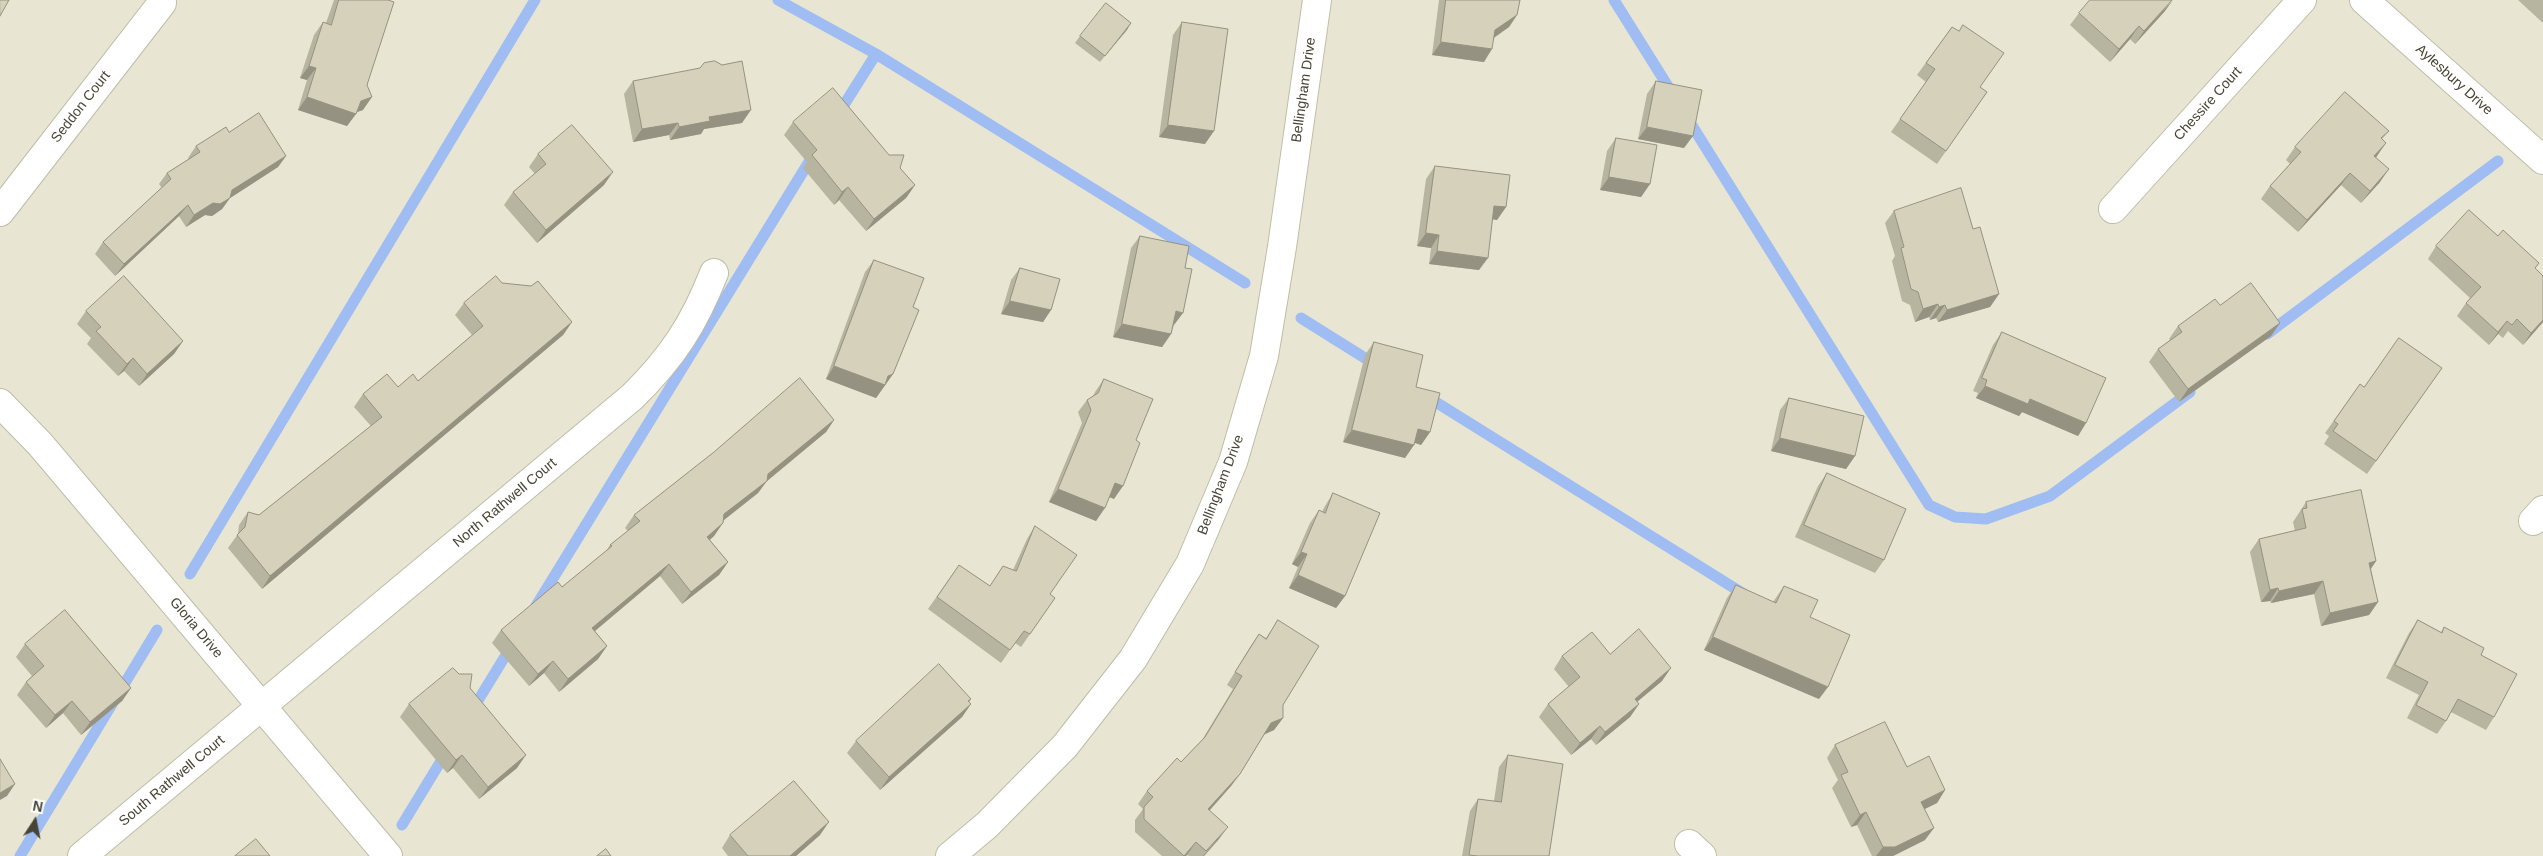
<!DOCTYPE html>
<style>
body{margin:0}
#map{position:relative;width:2543px;height:856px;overflow:hidden;background:#f3f3e5;font-family:Helvetica,sans-serif}
canvas{display:block}
.north{position:absolute;left:10px;top:796px;width:50px;height:50px;-webkit-text-stroke:4px #fff;paint-order:stroke;rotate:11deg;font-size:14px;font-weight:700;line-height:20px;text-align:center;color:#464435}
.north::after{content:'';display:block;margin:auto;width:18px;height:22px;background:#464435;clip-path:polygon(50% 0,100% 100%,50% 72%,0 100%)}
</style>
<div id="map">
<canvas width="2543" height="856"></canvas>
<div class="north">N</div>
</div>
<script>
const c = document.querySelector('canvas').getContext('2d');
c.lineJoin = 'round';
function paint(path, color) {
  c.fillStyle = color;
  c.fill(path, 'evenodd');
}
function strokePath(path, color, width, dash) {
  c.strokeStyle = color;
  c.lineWidth = width;
  c.lineCap = dash ? 'butt' : 'round';
  c.setLineDash(dash || []);
  c.stroke(path);
}
function write(font, color, halo, rows, align = 'center') {
  c.font = font + ' Helvetica,sans-serif';
  c.lineWidth = 4;
  c.setLineDash([]);
  c.textBaseline = 'middle';
  c.strokeStyle = halo;
  c.fillStyle = color;
  for (const [text, x, y, turn = 0] of rows) {
    c.save();
    c.translate(x, y);
    c.rotate((+turn || 0) * Math.PI / 180);
    c.textAlign = isNaN(turn) ? turn : align;
    if (halo) c.strokeText(text, 0, 0);
    c.fillText(text, 0, 0);
    c.restore();
  }
}
paint(new Path2D(`
 M0 0H2543V856H0Z`), '#e8e6d3');
strokePath(new Path2D(`
 M778 0 876 54 1245 283
 M1614 0 1674 96
 M837 116 876 54
 M1686 116 1929 505 1955 517 1986 519 2050 496 2190 392
 M1301 318 1376 365
 M2267 334 2498 161
 M1426 396 1747 596
 M190 574 535 0
 M536 606 812 157
 M471 712 512 645
 M402 825 447 751
 M20 856 157 630`), '#9fbcf3', 11);
const street = new Path2D(`
 M2364 0 2543 160
 M2113 209 2302 0
 M0 212 162 3
 M0 403 40 444 388 856
 M2533 521 2543 510
 M1689 844 1702 856
 M82 856 632 397C672 358 694 324 714 273
 M950 856 987 825 1065 746 1133 659 1190 564 1233 462 1264 356 1282 247 1317 0`);
strokePath(street, '#bfbda8', 30);
strokePath(street, '#fff', 28);
paint(new Path2D(`
 M334 0H388L367 85 363 110 357 112 347 126 298 110 307 80 300 78 314 35 323 22 326 23Z
 M1439 0H1520L1517 15 1509 27 1494 38 1484 62 1432 55Z
 M2518 0H2543V23Z
 M2165 11 2135 44 2130 39 2110 62 2070 25 2079 13Z
 M1182 22 1205 144 1159 137 1173 35Z
 M1131 23 1100 62 1075 43 1080 36Z
 M1952 27 1980 87 1987 92 1937 164 1891 132 1926 82 1917 75Z
 M633 81 742 123 704 129 701 134 670 140 669 135 633 142 624 94Z
 M1656 81 1684 148 1638 139 1647 94Z
 M793 122 900 168 915 185 906 198 866 231 839 200 834 205 803 168 807 162 784 135Z
 M2389 131 2382 139 2377 156 2376 158 2380 182 2361 203 2341 185 2298 232 2261 199 2270 186 2290 164 2286 160 2295 147Z
 M229 132 286 156 278 167 230 198 222 209 212 216 205 215 186 227 179 216 115 276 95 254 103 242 162 188 159 184 167 173 189 159 188 158 196 146Z
 M1616 138 1650 184 1641 197 1600 190 1607 151Z
 M538 154 604 185 537 243 504 205 513 192 535 174 529 167Z
 M1435 166 1506 207 1497 220 1493 219 1479 270 1429 264 1431 248 1417 246 1426 179Z
 M1894 211 1973 229 1999 294 1990 307 1938 322 1936 318 1930 320 1929 317 1915 322 1910 305 1902 301 1892 261 1895 256 1885 223Z
 M1140 236 1174 325 1171 334 1162 347 1113 337 1131 248Z
 M2498 236 2539 263 2535 269 2543 322 2523 345 2508 331 2503 338 2498 334 2489 345 2457 316 2466 303 2470 298 2428 259 2436 246Z
 M874 260 913 307 893 374 876 398 826 379 865 272Z
 M1020 268 1051 310 1043 322 1001 314 1011 280Z
 M502 283 572 322 563 335 262 589 228 548 238 534 239 525 248 512 259 515 371 426 354 407 363 394 398 387 418 381 472 335 455 315 464 303Z
 M2220 305 2271 336 2179 402 2149 362 2158 349 2170 340 2169 339 2178 326Z
 M86 311 183 341 174 354 139 386 124 371 118 376 87 344 91 338 77 324Z
 M2002 332 2086 423 2078 436 2022 412 2019 416 1976 398 1978 393 1973 391 1993 345Z
 M1374 342 1416 387 1430 432 1421 445 1415 443 1405 458 1343 442 1365 355Z
 M2442 368 2367 474 2324 444 2329 436 2325 433 2360 384 2364 387Z
 M1104 379 1136 440 1114 499 1110 497 1096 521 1049 502 1082 423 1078 412 1087 400 1093 396 1095 392Z
 M1789 398 1855 456 1846 469 1771 451 1780 410Z
 M834 420 826 432 767 480 758 493 724 520 714 536 710 540 728 562 719 575 682 604 660 576 595 631 607 646 598 659 559 692 544 673 529 686 492 643 501 630 562 587 606 551 610 545 628 531 625 528 634 515Z
 M1827 473 1884 560 1875 573 1795 537 1818 486Z
 M1333 493 1345 596 1336 608 1289 588 1298 567 1292 564 1310 523 1319 510 1322 512 1325 506Z
 M2306 502 2376 561 2371 569 2378 602 2369 615 2321 626 2314 594 2271 603 2270 601 2261 602 2250 552 2259 539 2295 531 2293 522Z
 M1035 526 1050 594 1055 598 1021 647 1015 643 1001 663 928 609 959 565 990 586 1013 570 1027 539Z
 M1736 585 1773 602 1784 586 1810 617 1819 699 1704 650 1727 598Z
 M1278 620 1283 705V718L1274 730 1264 735 1240 774 1231 786 1210 810 1219 839 1204 856H1189L1187 855 1186 856H1162L1135 832V820L1143 809 1138 804 1147 791 1181 762 1202 740 1233 689 1227 685 1250 647 1259 634 1266 638Z
 M2418 620 2441 632 2444 627 2481 655 2494 717 2486 730 2451 712 2446 721 2437 734 2407 718 2419 695 2386 678 2409 633Z
 M25 644 131 688 122 701 81 735 63 713 46 728 17 695 26 682 32 676 16 657Z
 M1610 654 1662 681 1637 702 1639 704 1630 717 1596 745 1591 739 1571 755 1539 717 1548 704 1569 687 1554 669 1562 656Z
 M470 688 517 768 479 799 453 768 447 773 400 717 409 704Z
 M971 699 969 702 971 704 962 717 880 790 847 753 856 741Z
 M1835 745 1907 767 1945 790 1937 803 1925 809V840L1893 856H1872L1857 825 1851 827 1832 788 1838 780 1827 758Z
 M1508 755 1549 856H1462L1470 811 1478 799 1494 801 1499 767Z
 M730 835H820L796 856H728L722 848Z`), '#b7b4a0');
paint(new Path2D(`
 M2173 0 2165 11 2135 44 2144 31Z
 M1517 15 1509 27 1486 43 1495 30Z
 M1131 23 1127 30 1100 62 1105 56Z
 M2139 26 2130 39 2110 62 2119 49Z
 M1441 42 1492 49 1484 62 1432 55Z
 M309 66 316 68 307 80 300 78Z
 M307 97 361 101 372 97 363 110 354 113 356 114 347 126 298 110Z
 M751 110 742 123 704 129 701 134 670 140 679 127 709 117Z
 M678 123 669 135 633 142 642 129Z
 M1168 125 1214 131 1205 144 1159 137Z
 M1647 127 1693 136 1684 148 1638 139Z
 M2386 143 2377 156 2365 169 2374 156Z
 M286 156 278 167 224 202 232 190Z
 M2389 169 2380 182 2361 203 2370 191Z
 M613 172 604 185 537 243 546 230Z
 M2350 173 2341 185 2298 232 2307 220Z
 M1609 177 1650 184 1641 197 1600 190Z
 M915 185 906 198 866 231 874 219Z
 M848 187 839 200 834 205 842 192Z
 M230 198 222 209 212 216 205 215 186 227 194 215 213 203Z
 M188 205 179 216 115 276 124 264Z
 M1494 206 1506 207 1497 220 1485 218Z
 M1426 233 1439 235 1431 248 1417 246Z
 M1437 251 1488 258 1479 270 1429 264Z
 M1999 294 1990 307 1938 322 1947 310Z
 M1010 301 1051 310 1043 322 1001 314Z
 M1938 304 1929 317 1915 322 1923 309Z
 M1945 305 1936 318 1930 320 1939 307Z
 M1176 311 1183 313 1174 325 1167 324Z
 M2543 320V322L2523 345 2531 333Z
 M2507 321 2498 334 2489 345 2498 332Z
 M572 322 563 335 262 589 270 576Z
 M2280 323 2271 336 2179 402 2188 389Z
 M1122 324 1171 334 1162 347 1113 337Z
 M183 341 174 354 139 386 147 374Z
 M133 358 124 371 118 376 127 364Z
 M834 366 888 376 893 374 876 398 826 379Z
 M1985 386 2030 399 2086 423 2078 436 2022 412 2019 416 1976 398Z
 M834 420 826 432 760 487 767 481 758 493 715 527 724 514 768 474Z
 M1418 429 1430 432 1421 445 1410 441Z
 M1352 430 1414 445 1405 458 1343 442Z
 M1780 438 1855 456 1846 469 1771 451Z
 M1115 483 1123 486 1114 499 1107 496Z
 M1058 489 1105 508 1096 521 1049 502Z
 M723 523 714 536 699 549 707 537Z
 M1301 552 1307 554 1298 567 1292 564Z
 M2376 561 2367 574 2369 563Z
 M728 562 719 575 682 604 691 592Z
 M669 564 660 576 583 641 592 628Z
 M1298 575 1345 596 1336 608 1289 588Z
 M2323 581 2314 594 2271 603 2279 591Z
 M2278 588 2270 601 2261 602 2270 590Z
 M2378 602 2369 615 2321 626 2330 613Z
 M1713 637 1828 687 1819 699 1704 650Z
 M607 646 598 659 559 692 568 679Z
 M553 661 544 673 529 686 538 674Z
 M1671 668 1662 681 1626 711 1635 699Z
 M131 688 122 701 81 735 90 722Z
 M971 699 962 712 971 704 962 717 880 790 889 777Z
 M72 701 63 713 46 728 55 715Z
 M1639 704 1630 717 1596 745 1605 732Z
 M1283 718 1274 730 1262 735 1271 723Z
 M1600 726 1591 739 1571 755 1580 743Z
 M462 755 453 768 447 773 456 760Z
 M526 755 517 768 479 799 488 787Z
 M1240 774 1231 786 1200 821 1208 809Z
 M15 784 7 796 0 800V793Z
 M1945 790 1937 803 1912 815 1921 802Z
 M1866 812 1857 825 1851 827 1860 815Z
 M829 822 820 835 796 856H790Z
 M1228 827 1219 839 1204 856H1203Z
 M1934 828 1925 840 1893 856H1876L1883 847Z
 M1196 842 1187 855 1186 856H1184Z`), '#959282');
const building = new Path2D(`
 M0 0H9L0 16Z
 M339 0H388L394 2 367 85 372 97 361 101 356 114 307 97 316 68 309 66 323 22 331 25Z
 M1446 0H1520L1517 15 1495 30 1492 49 1441 42Z
 M2090 0H2172L2144 31 2139 26 2119 49 2079 13Z
 M1106 3 1131 23 1105 56 1080 36Z
 M1182 22 1228 29 1214 131 1168 125Z
 M1963 25 2004 53 1980 87 1987 92 1946 151 1900 119 1935 69 1926 63 1952 27 1959 31Z
 M715 61 722 65 742 61 751 110 709 117 710 121 679 127 678 123 642 129 633 81 700 68 704 63Z
 M1656 81 1702 90 1693 136 1647 127Z
 M833 88 889 155H904L900 168 915 185 874 219 848 187 842 192 812 155 817 150 793 122Z
 M2345 92 2389 131 2381 138 2386 143 2374 156 2389 169 2370 191 2350 173 2307 220 2270 186 2301 152 2295 147Z
 M259 113 286 156 232 190 230 198 220 204 213 203 194 215 188 205 124 264 103 242 171 179 167 173 200 152 196 146 226 127 229 132Z
 M572 125 613 172 546 230 513 192 546 164 538 154Z
 M1616 138 1657 145 1650 184 1609 177Z
 M1435 166 1510 175 1506 207 1494 206 1488 258 1437 251 1439 235 1426 233Z
 M1961 188 1973 229 1980 227 1999 294 1947 310 1945 305 1939 307 1938 304 1923 309 1918 292 1911 289 1901 248 1904 247 1894 211Z
 M2469 210 2498 236 2503 230 2539 263 2535 268 2543 276V320L2531 333 2517 319 2512 325 2507 321 2498 332 2466 303 2481 287 2436 246Z
 M1140 236 1189 246 1185 268 1192 269 1183 313 1176 311 1171 334 1122 324Z
 M874 260 924 278 913 307 919 310 893 374 888 376 885 385 834 366Z
 M1020 268 1060 279 1051 310 1010 301Z
 M124 276 183 341 147 374 133 358 127 364 96 331 101 327 86 311Z
 M496 276 502 283 531 286 538 281 572 322 270 576 237 535 245 527 248 512 259 515 382 417 363 394 387 374 398 387 413 374 418 381 483 326 464 303Z
 M2251 283 2280 323 2188 389 2158 349 2182 332 2178 326 2215 299 2220 305Z
 M2002 332 2106 378 2086 423 2030 399 2028 404 1985 386 1987 380 1982 378Z
 M2399 338 2442 368 2376 461 2333 431 2338 424 2334 421 2360 384 2364 387Z
 M1374 342 1423 355 1416 387 1440 393 1430 432 1418 429 1414 445 1352 430Z
 M800 378 834 420 768 474 767 481 724 514 723 523 707 537 728 562 691 592 669 564 592 628 607 646 568 679 553 661 538 674 501 630 558 582 562 587 612 546 610 545 640 521 634 515 714 452Z
 M1104 379 1153 399 1136 440 1140 443 1123 486 1115 483 1105 508 1058 489 1091 410 1087 400 1098 393Z
 M1789 398 1864 416 1855 456 1780 438Z
 M1827 473 1906 509 1884 560 1804 525Z
 M2361 490 2376 561 2369 563 2378 602 2330 613 2323 581 2279 591 2278 588 2270 590 2259 539 2306 528 2302 509 2307 508 2306 502Z
 M1333 493 1380 513 1345 596 1298 575 1307 554 1301 552 1319 510 1325 513Z
 M1035 526 1077 555 1050 594 1055 598 1030 634 1024 631 1010 650 937 597 959 565 990 586 1003 566 1016 571Z
 M1736 585 1776 603 1784 586 1818 600 1810 617 1850 635 1828 687 1713 637Z
 M65 610 131 688 90 722 72 701 55 715 26 682 44 666 25 644Z
 M1278 620 1319 646 1283 705V718L1271 723 1240 774 1208 809 1228 827 1206 851 1196 842 1184 856 1144 819V807L1153 797 1147 791 1177 758 1181 762 1205 737 1242 676 1235 672 1259 634 1266 639Z
 M2418 620 2442 633 2444 627 2484 648 2481 655 2517 674 2494 717 2458 699 2446 721 2416 705 2428 682 2395 665Z
 M1639 629 1671 668 1635 699 1639 704 1605 732 1600 726 1580 743 1548 704 1580 677 1562 656 1592 632 1610 654Z
 M939 664 971 699 968 701 971 704 889 777 856 741Z
 M453 668 459 674H472L470 688 526 755 488 787 462 755 456 760 409 704Z
 M1885 722 1907 767 1929 756 1945 790 1921 802 1934 828 1895 847H1883L1866 812 1860 815 1841 775 1848 772 1835 745Z
 M1508 755 1563 764 1549 856H1478L1469 855 1478 799 1501 802Z
 M0 759 15 784 0 793Z
 M794 781 829 822 790 856H748L730 835Z
 M256 839 270 856H235Z
 M606 849 611 856H597Z`);
paint(building, '#d5d1ba');
strokePath(building, '#959282', 1);
write('14px', '#464435', '#fff', [
 ["Aylesbury Drive",2454,80,42],
 ["Bellingham Drive",1304,90,-82],
 ["Chessire Court",2208,104,-48],
 ["Seddon Court",81,107,-52],
 ["Bellingham Drive",1221,485,-69],
 ["North Rathwell Court",505,503,-40],
 ["Gloria Drive",196,628,50],
 ["South Rathwell Court",172,781,-40]
]);
</script>
